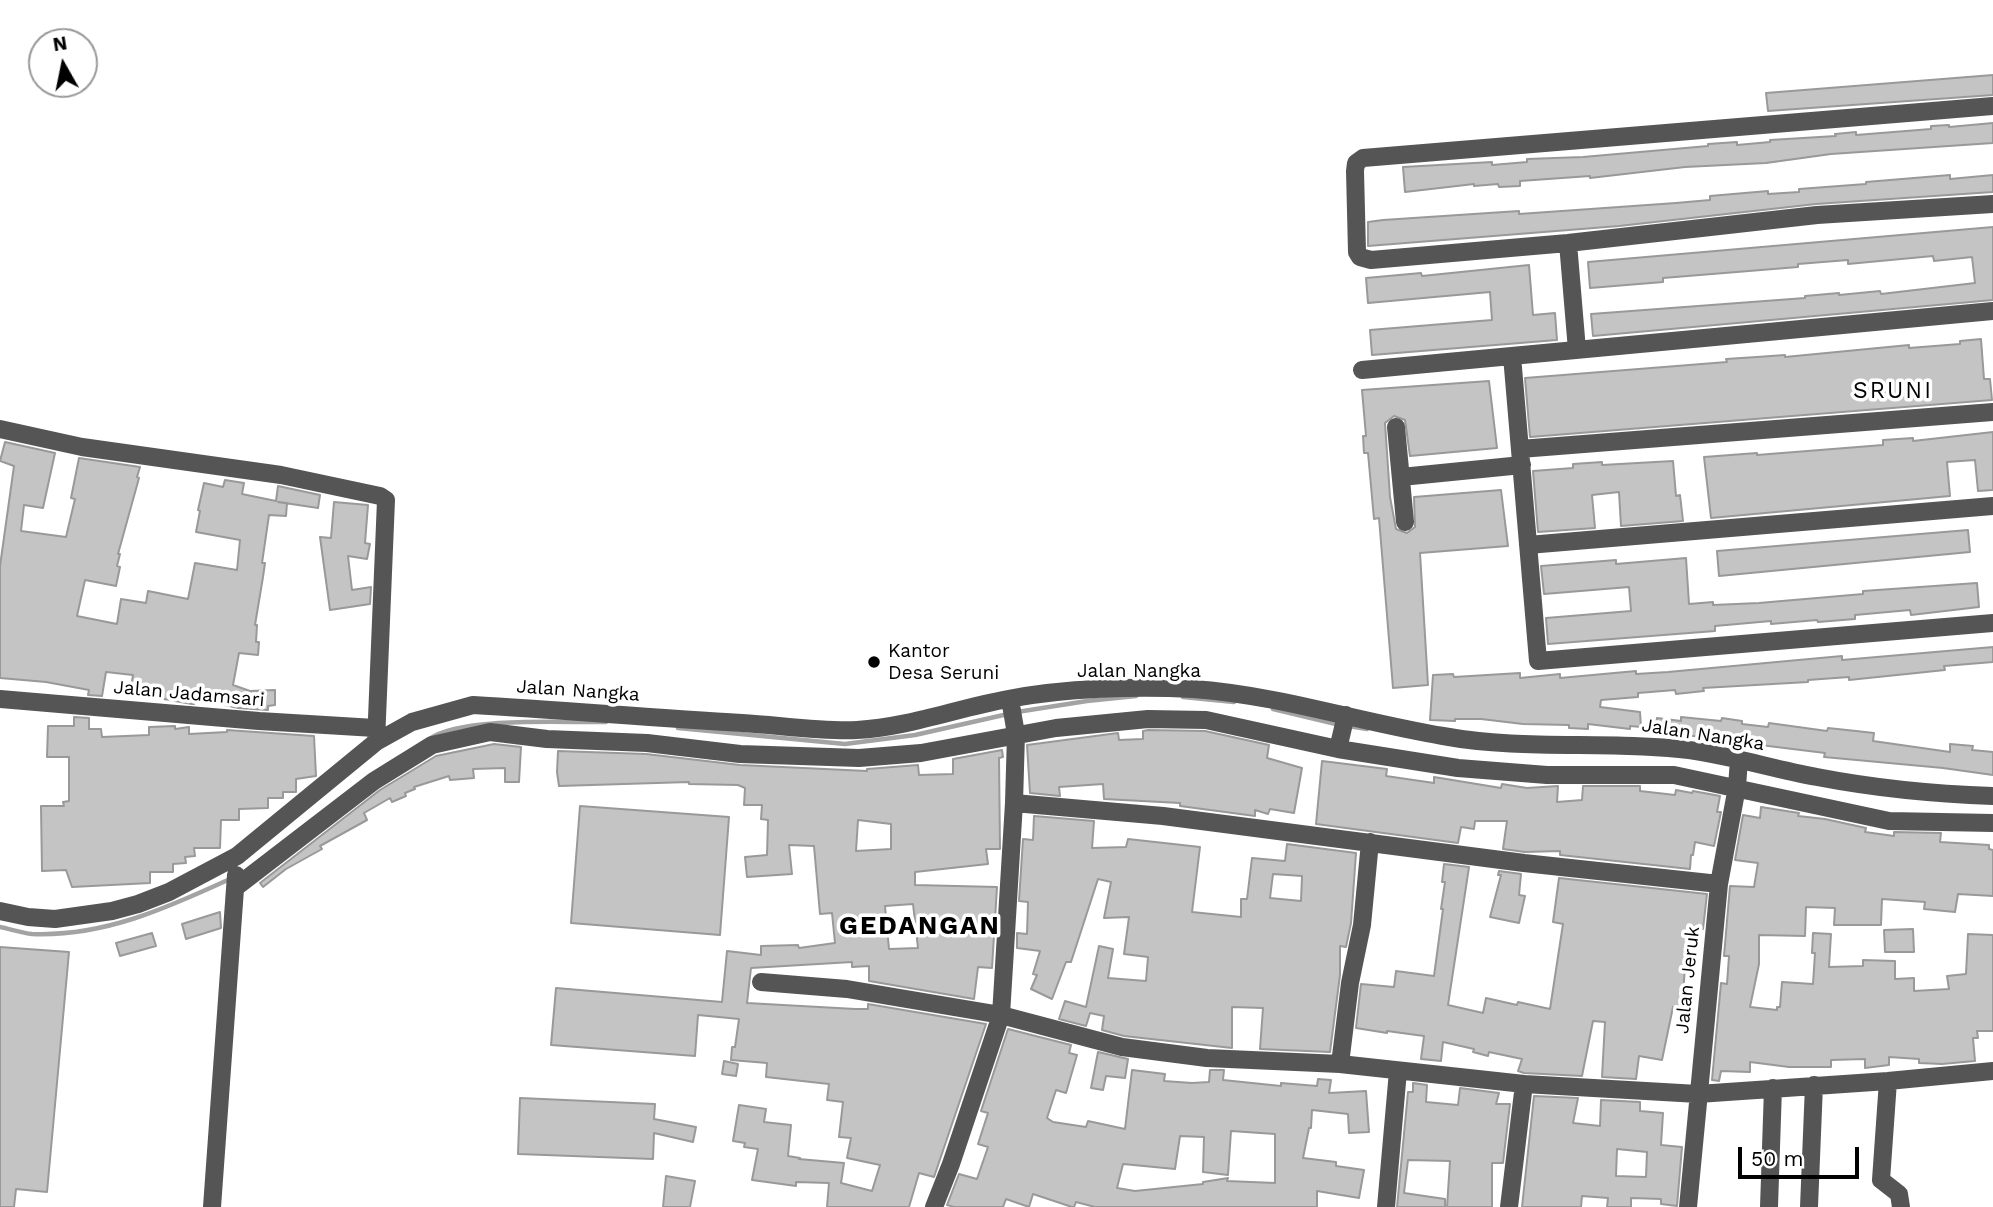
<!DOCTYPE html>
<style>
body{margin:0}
#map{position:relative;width:1993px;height:1207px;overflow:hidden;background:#fff;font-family:"Work Sans",sans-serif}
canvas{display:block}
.north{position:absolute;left:28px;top:28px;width:70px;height:70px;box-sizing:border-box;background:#fff;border:2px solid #999;border-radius:50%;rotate:351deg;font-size:19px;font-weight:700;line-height:28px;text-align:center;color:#000}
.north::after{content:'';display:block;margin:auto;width:24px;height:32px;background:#000;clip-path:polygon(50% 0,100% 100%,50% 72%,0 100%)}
.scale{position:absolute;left:1738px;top:1147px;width:121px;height:32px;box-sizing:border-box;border:4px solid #000;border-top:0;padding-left:9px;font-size:21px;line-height:24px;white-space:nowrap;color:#000;-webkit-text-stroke:5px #fff;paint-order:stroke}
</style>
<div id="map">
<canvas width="1993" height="1207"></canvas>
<div class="north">N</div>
<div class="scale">50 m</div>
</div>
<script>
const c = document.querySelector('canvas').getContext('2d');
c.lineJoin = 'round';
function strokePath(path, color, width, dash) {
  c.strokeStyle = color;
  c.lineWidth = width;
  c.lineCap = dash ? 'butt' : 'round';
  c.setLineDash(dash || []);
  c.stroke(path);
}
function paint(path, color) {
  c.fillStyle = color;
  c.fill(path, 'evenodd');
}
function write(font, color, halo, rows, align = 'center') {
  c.font = font + ' "Work Sans",sans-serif';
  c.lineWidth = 7;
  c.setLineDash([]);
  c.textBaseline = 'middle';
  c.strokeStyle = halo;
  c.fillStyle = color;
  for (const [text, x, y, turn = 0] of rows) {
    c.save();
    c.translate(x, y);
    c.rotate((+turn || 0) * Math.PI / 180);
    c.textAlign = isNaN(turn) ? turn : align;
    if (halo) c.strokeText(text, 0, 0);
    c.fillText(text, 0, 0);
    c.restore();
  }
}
strokePath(new Path2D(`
 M1183 697 1234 702
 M1273 709 1340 725
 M1017 712 1087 701 1136 696
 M1348 726 1367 729
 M678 728 845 744 915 735 1008 714
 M429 739C462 716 563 723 606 722
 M0 927C10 929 22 933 32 934 103 937 167 908 230 879`), '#a3a3a3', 4.5);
const building = new Path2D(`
 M1993 75V95L1768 111 1766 93Z
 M1993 123V143L1831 154 1766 163 1685 167 1590 178V176L1520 181V186L1499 187 1498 184 1474 186V184L1405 192 1403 167 1492 162V165L1527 162V159L1583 157 1708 146V144L1737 142V145L1770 142V140L1836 136 1835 134 1856 132V135L1931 129V126L1949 125V127Z
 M1950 175V179L1993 175V192L1816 204 1619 226 1368 246V222L1383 220 1519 211V214L1676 203 1710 200V196L1768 191V194L1799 192V189L1866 184V182Z
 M1993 227V300L1593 336 1591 314 1805 298V296L1839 293V295L1880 291 1881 294 1975 283 1972 257 1934 261 1933 256 1848 264V260L1798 264V267L1663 278V282L1590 288 1588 262Z
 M1529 265 1533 315 1555 313 1557 340 1372 355 1370 330 1492 320 1490 292 1368 303 1366 278 1421 273 1422 276Z
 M1981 339 1984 379H1990L1992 400 1530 437 1525 378 1727 362 1726 359 1757 357 1785 355V357L1909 345V348L1960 344V341Z
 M1489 381 1497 448 1410 456 1405 420 1394 416 1385 423 1390 497 1396 529 1407 533 1415 527 1414 497 1501 490 1508 546 1420 553 1428 685 1393 688 1379 518 1374 519 1368 453H1364L1363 436H1366L1362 390Z
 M1993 432V490L1978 491 1975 460 1947 462 1950 496 1711 518 1704 457 1757 453V455L1883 445V440L1913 438V441Z
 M5 442 55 453 43 508 24 505 21 531 66 537 75 499 71 498 79 458 140 467 137 477 139 478 118 554H120L117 566 120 567 116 586 85 580 77 616 117 624 121 599 146 603 148 591 188 599 195 563 237 570 240 540 196 532 200 511 198 510 204 483 223 487 225 480 244 483 242 494 276 501 278 486 320 495 318 508 278 502 287 503 286 516 269 515 262 563H265L263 577 255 625H257L256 642H259L258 655 239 653 233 685 250 691 275 690V705L268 706V710L238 708 195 698 194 704H192L130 693 133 675 106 672 102 696 88 695 89 690 46 682 0 678V566L14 466 0 461Z
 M1673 461 1676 496 1680 495 1683 521 1621 526 1619 492 1592 495 1595 528 1538 532 1533 471 1573 468V464L1602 462V465Z
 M334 502 368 505 365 543 370 544 367 559 348 556 352 590 371 587 370 604 330 610 320 537 331 538Z
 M1968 530 1970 552 1719 576 1717 551Z
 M1686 558 1689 604 1713 602V605L1759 603 1863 594V591L1977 583 1979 607 1911 615 1910 610 1855 615V619L1818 622 1817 620 1771 624V621L1715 626V631L1548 644 1546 618 1631 611 1629 587 1544 594 1541 566 1616 560V564Z
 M1993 647V662L1944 666 1945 670 1849 680V677L1808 680V682L1703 688 1704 691 1676 694 1675 690 1638 693V697L1601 700 1600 707 1640 712 1641 727 1630 726V729L1588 724V729L1569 728V725L1523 724 1481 719H1455V721L1430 720 1433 675 1453 674 1454 677 1520 673V678L1560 674V678L1636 671V674L1668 672 1842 656V660Z
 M74 717 89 718V729H101L102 737 149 735V727L175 726V729L189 727V734L227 732V730L314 736 316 776 296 779V792H283V798H268V808L239 809V820H221L220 848H194L195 856 185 857 186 863 173 864V872H150V883L72 887 66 870 42 871 41 806H64L63 802 69 801V757H47L48 726H74Z
 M1681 717 1721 721 1722 718 1742 721V724L1768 727 1769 723 1827 731 1828 728 1856 731 1874 733 1873 741 1950 752V744L1973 746 1972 750 1993 752V775L1943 768 1824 757 1825 753 1744 743V740L1655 733 1657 718 1681 721Z
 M1148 730 1205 731 1269 745 1267 758 1302 768 1294 813 1270 809 1268 814 1255 810V816L1180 806V803L1104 799 1103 784 1059 787 1060 796 1030 793 1027 745 1118 733 1119 740 1143 739V731Z
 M494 744 521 747 519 782H505V768L473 769 474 778 450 780 449 776 414 787 415 789 405 793 406 796 392 802 390 798 364 813 367 820 320 846 322 849 286 869 263 887 260 883 380 790 436 756Z
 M1002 750 1003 757 999 758 1000 849H986L988 864 915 872V885L997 887 992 968 978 967 974 999 869 981V966L852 967V962L751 968 747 1003 855 1009H868V1004L986 1024 934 1177 919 1173 909 1207H827L829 1183 796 1182V1186L752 1180 758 1149 744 1147 745 1143 733 1141 739 1105 766 1109 764 1122 791 1125 788 1156 800 1158 799 1159 844 1163 841 1183 872 1191 880 1165 847 1158 851 1138 839 1137 843 1102 827 1100 829 1084 766 1077 767 1063 731 1060 732 1047H735L739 1019 698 1015 695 1056 551 1045 556 988 722 1002 727 951 761 955V946L798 945 799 948 835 943 832 913 820 914 814 846 789 845 792 874 747 877 745 857 767 855 768 820 761 819 762 805H744L745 788 738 785 689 784V782L559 786 557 772 558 751 646 754 740 765 867 771V769L918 765 919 775 953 774V759ZM858 820 891 824V849L856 851ZM913 904 918 948 889 949 885 906Z
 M1322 761 1387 769 1386 776 1434 783V777L1501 788 1502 784 1527 788 1558 786 1557 802 1582 800 1583 786H1640V791L1675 795 1676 790 1692 793 1693 791 1720 796 1717 812H1721L1714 846 1695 842 1693 855H1691L1690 869 1560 855V851L1525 852 1503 849 1507 821H1475L1474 829 1461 827 1458 843 1316 824Z
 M580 806 729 817 720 935 571 923Z
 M1761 807 1799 813 1798 816 1825 819 1866 828 1865 832 1894 836V832L1941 833 1940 842 1989 845V849L1993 850V896L1958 894 1955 912 1924 909 1925 902 1882 899 1881 925H1834L1835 908 1806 907 1805 936 1759 935V964L1750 1007 1777 1010V1007H1780L1782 982 1813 984 1815 953H1812L1813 933 1831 934 1829 967 1863 966V960L1895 961V979L1914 978V991L1949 989 1947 976 1966 974 1968 934 1993 935V1031H1977L1978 1038H1973L1975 1061 1942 1064 1919 1063V1059L1889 1057V1065L1865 1068V1059L1831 1060V1067H1789L1750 1062V1072L1721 1071 1719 1081 1712 1080 1721 983 1727 984 1729 956H1724L1730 886 1754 887 1758 863 1735 860 1743 815 1760 818Z
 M1034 816 1094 821 1092 848 1126 847 1128 839 1200 847 1192 912 1241 917V899H1247L1252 858 1285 861 1287 844 1356 853 1351 923 1346 947 1340 946V975L1330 1052 1260 1049 1263 1008 1232 1007V1048L1124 1036 1102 1030 1104 1016 1090 1013 1086 1026 1059 1019 1065 1001 1086 1007 1099 946 1113 949 1108 978 1146 981 1148 957 1124 954 1129 917 1104 918 1111 882 1098 879 1071 962H1066L1052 999 1031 989 1037 975 1033 974 1040 951 1017 948V933L1027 934 1028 902 1019 901 1023 839 1033 840ZM1273 874 1302 876 1301 901 1270 898Z
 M1444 864 1469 867 1448 1005 1483 1013 1486 998 1517 1005 1518 1002 1550 1009 1563 924 1553 922 1559 878 1707 894 1703 929 1690 926 1689 967H1685L1682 1008 1673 1007 1662 1060 1639 1056 1636 1079 1602 1077 1605 1022 1593 1021 1582 1076 1524 1073 1518 1071 1522 1059 1489 1052 1488 1056 1473 1052 1474 1049 1443 1042 1441 1061 1421 1059 1424 1036 1387 1031V1033L1356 1028 1361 984 1394 987 1396 971 1434 976 1443 909H1441L1445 882H1442Z
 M1499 871 1521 874 1519 895 1525 896 1519 923 1490 917 1501 875H1498Z
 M220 912 221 928 186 939 182 924Z
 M1913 929 1914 952H1885L1884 930Z
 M152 933 156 946 120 956 116 943Z
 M0 947 69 952 47 1192 16 1189 14 1207H0Z
 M1008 1029 1071 1045 1069 1053 1077 1055 1066 1093 1056 1090 1047 1118 1053 1122 1086 1127 1088 1121 1125 1129 1132 1070 1165 1074 1164 1081 1192 1083 1209 1082 1210 1070H1224L1223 1080 1281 1086V1083L1317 1086 1318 1079 1331 1080 1329 1093 1366 1091 1369 1132 1349 1133 1348 1114 1312 1110 1311 1128H1309L1303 1158 1336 1162V1166L1364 1170 1359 1198 1317 1191V1207H1095L1076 1202 1074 1207H1072L1033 1194 1029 1207 1006 1199 1003 1207H954L947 1205 959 1174 977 1179 988 1147 978 1144 988 1113 981 1111ZM1231 1131 1275 1134V1183L1227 1181 1228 1178 1203 1182V1184L1135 1191 1117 1188 1123 1164 1175 1169 1180 1136 1204 1137 1203 1172 1228 1175Z
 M1098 1052 1128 1059 1125 1078 1106 1076 1103 1090 1091 1088Z
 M724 1061 738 1064 736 1076 722 1074Z
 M1413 1083 1427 1085 1426 1102 1458 1105 1460 1088 1499 1093 1496 1104H1510L1503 1163H1492V1207H1447L1450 1161 1408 1160 1404 1193 1445 1199V1207H1397L1408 1092H1413Z
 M1534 1096 1578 1098 1573 1123 1600 1126 1601 1100 1640 1102V1111L1663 1113 1661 1145 1682 1147 1677 1206 1661 1204V1199L1631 1198V1207H1607L1608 1198 1582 1196 1581 1207H1522ZM1617 1149 1647 1152 1646 1177 1616 1176Z
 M520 1098 655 1104 654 1119 696 1127 693 1142 654 1133 653 1159 518 1154Z
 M666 1176 695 1181 690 1207H663Z`);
paint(building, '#c4c4c4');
strokePath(building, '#999', 2);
strokePath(new Path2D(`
 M1993 106 1363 158 1356 163 1355 171 1357 252 1360 257 1371 260 1568 243 1817 215 1993 204
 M1568 243 1577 350
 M1512 356 1538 661 1993 623
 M1362 370 1993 311
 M1396 427 1405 522
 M0 429 82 447 281 475 380 496 386 500 376 742
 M1520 449 1993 412
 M1401 477 1522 465
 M1528 545 1993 506
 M0 699 259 721 375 728
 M1338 749 1346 715
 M1014 803 1163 816 1524 863 1719 884
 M236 887 374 781 432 745 490 732 547 739 647 743 740 754 859 758 921 753 1056 728 1148 719 1206 720 1338 749 1458 768 1547 775H1674L1889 821 1993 823
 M0 911 28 917 55 919 112 911 138 904 169 892 237 856 376 742 412 722 473 705C563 710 652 718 742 723 778 725 823 732 857 730 909 727 958 708 1008 699 1065 688 1136 686 1193 689 1278 695 1359 722 1443 736 1524 751 1607 740 1689 750 1732 756 1774 769 1817 777 1874 788 1934 794 1993 796
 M761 982 847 989 1001 1015 1122 1047 1207 1058 1340 1064 1524 1084 1698 1094 1888 1081 1993 1071
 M1340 1064 1350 983 1362 925 1370 842
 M1888 1081 1881 1180 1899 1194 1901 1207
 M212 1207 236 875
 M934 1207 951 1164 1001 1015 1014 803 1016 734 1010 699
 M1386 1207 1398 1071
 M1509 1207 1524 1084
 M1688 1207 1719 884 1737 787 1739 759
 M1769 1207 1773 1088
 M1809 1207 1814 1085`), '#555', 18);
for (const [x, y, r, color] of [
 [874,662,7,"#000"]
]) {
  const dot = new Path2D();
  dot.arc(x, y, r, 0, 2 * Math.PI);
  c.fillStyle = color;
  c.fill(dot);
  strokePath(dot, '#fff', 2.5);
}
write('19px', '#000', '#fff', [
 ["Kantor",888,651],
 ["Desa Seruni",888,673]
], 'left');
write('19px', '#000', '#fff', [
 ["Jalan Nangka",1139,671],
 ["Jalan Nangka",578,691,4],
 ["Jalan Jadamsari",189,694,5],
 ["Jalan Nangka",1703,735,9],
 ["Jalan Jeruk",1688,980,-84]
]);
c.letterSpacing = '2px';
write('23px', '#000', '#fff', [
 ["SRUNI",1893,391]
]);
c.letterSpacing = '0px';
c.letterSpacing = '2px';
write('bold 26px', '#000', '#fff', [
 ["GEDANGAN",920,926]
]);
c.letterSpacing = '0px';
</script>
